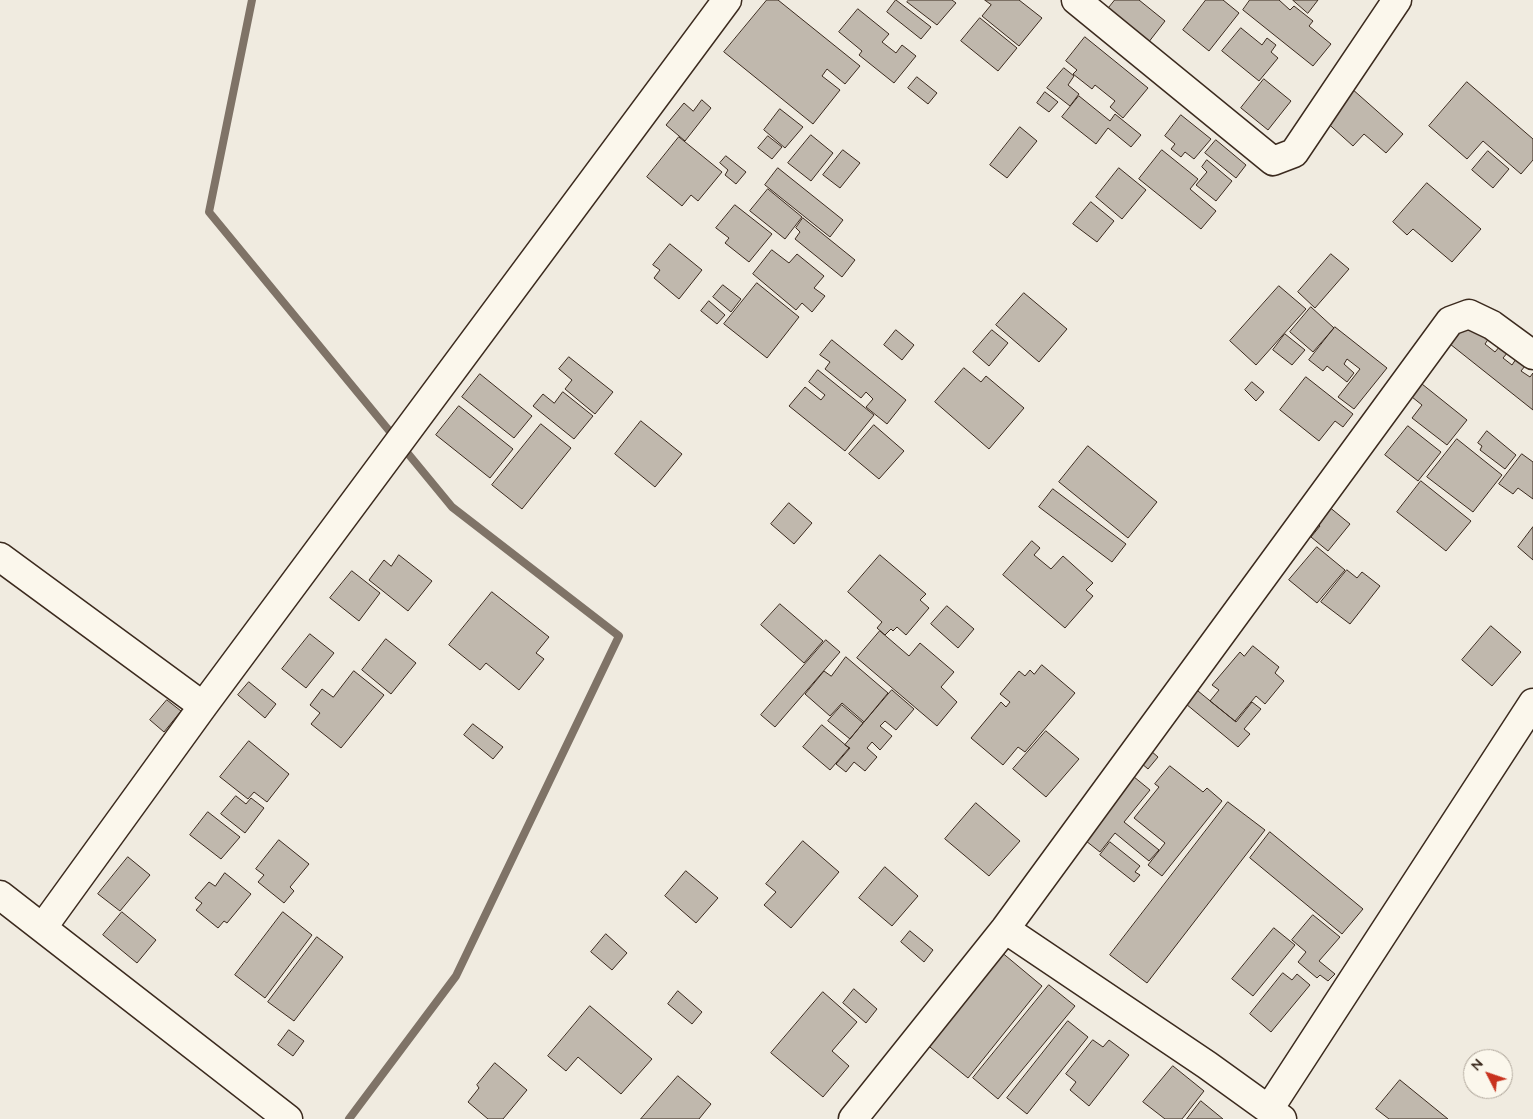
<!DOCTYPE html>
<style>
body{margin:0}
#map{position:relative;width:1533px;height:1119px;overflow:hidden;background:#f0ebe0;font-family:"Architects Daughter",sans-serif}
canvas{display:block}
.north{position:absolute;left:1463px;top:1049px;width:50px;height:50px;box-sizing:border-box;background:#fbf7ec;border:1px solid #aea59a;border-radius:50%;rotate:311deg;font-size:14px;font-weight:700;line-height:20px;text-align:center;color:#3b2a1e}
.north::after{content:'';display:block;margin:auto;width:18px;height:22px;background:#c8321e;clip-path:polygon(50% 0,100% 100%,50% 72%,0 100%)}
</style>
<div id="map">
<canvas width="1533" height="1119"></canvas>
<div class="north">N</div>
</div>
<script>
const c = document.querySelector('canvas').getContext('2d');
c.lineJoin = 'round';
function strokePath(path, color, width, dash) {
  c.strokeStyle = color;
  c.lineWidth = width;
  c.lineCap = dash ? 'butt' : 'round';
  c.setLineDash(dash || []);
  c.stroke(path);
}
function paint(path, color) {
  c.fillStyle = color;
  c.fill(path, 'evenodd');
}
strokePath(new Path2D(`
 M252 0 209 212 452 507 619 636 456 976 349 1119`), '#7f7367', 8);
const building = new Path2D(`
 M767 0H778L860 66 845 84 827 69 822 76 840 90 813 124 724 52Z
 M896 0 931 27 921 39 887 12Z
 M909 0H952L956 3 937 25 907 2Z
 M985 0H1019L1042 18 1019 46 982 16 991 5Z
 M1115 0H1139L1165 21 1148 43 1107 10Z
 M1206 0H1223L1239 13 1209 51 1183 30Z
 M1250 0H1279L1290 10 1294 6 1313 21 1309 26 1331 44 1313 66 1243 10Z
 M1293 0H1318L1308 13Z
 M858 9 889 34 882 42 896 53 902 45 916 56 894 83 859 55 862 51 839 32Z
 M980 18 1017 48 998 71 961 41Z
 M1241 28 1262 45 1267 38 1276 45 1271 52 1278 58 1259 81 1222 51Z
 M1085 37 1148 88 1123 118 1110 107 1115 101 1095 85 1092 89 1073 74 1077 70 1066 61Z
 M1064 68 1074 76 1068 85 1079 94 1070 106 1047 88Z
 M917 77 937 93 928 104 908 88Z
 M1264 79 1291 101 1268 130 1241 108Z
 M1467 82 1533 139V160L1521 174 1483 141 1467 159 1429 126Z
 M1351 88 1403 134 1386 153 1364 134 1353 146 1323 119Z
 M1045 92 1058 102 1049 112 1037 103Z
 M1079 96 1110 121 1115 114 1141 135 1131 147 1108 128 1096 144 1062 117Z
 M702 100 711 108 685 141 666 125 684 103 693 111Z
 M780 109 803 127 785 148 764 130Z
 M1181 115 1211 139 1194 159 1185 152 1181 157 1171 149 1175 144 1165 136Z
 M1020 127 1037 141 1007 178 990 165Z
 M811 135 833 153 811 181 788 163Z
 M768 136 782 147 772 159 758 148Z
 M679 137 722 172 698 201 691 195 682 206 647 177Z
 M1216 140 1246 165 1236 178 1205 153Z
 M843 150 860 163 840 188 823 175Z
 M1162 150 1198 179 1190 189 1216 211 1201 229 1139 179Z
 M1488 151 1509 169 1493 188 1472 170Z
 M726 156 746 172 736 184 725 175 728 170 720 163Z
 M1207 160 1232 181 1216 201 1196 185 1207 172 1202 167Z
 M778 168 843 220 830 237 765 185Z
 M1119 168 1146 190 1122 219 1096 197Z
 M1427 183 1481 229 1452 262 1413 229 1407 235 1393 222Z
 M768 189 802 217 785 239 750 211Z
 M1091 202 1114 221 1097 242 1073 224Z
 M735 205 772 234 749 262 725 243 729 238 716 228Z
 M803 218 855 260 842 277 795 239 800 232 796 228Z
 M670 244 702 270 679 299 654 278 660 270 653 265Z
 M772 250 789 263 797 254 824 276 814 288 825 296 812 312 802 303 796 310 753 274Z
 M1331 254 1349 269 1315 308 1298 292Z
 M757 283 799 317 767 358 724 324Z
 M723 285 741 299 731 312 713 297Z
 M1279 286 1306 309 1256 365 1230 341Z
 M1024 293 1067 329 1039 362 996 325Z
 M709 301 725 315 717 324 701 311Z
 M1311 307 1334 328 1313 352 1290 332Z
 M1468 321 1489 338 1485 344 1495 352 1500 346 1508 352 1503 358 1512 365 1516 359 1525 366 1521 371 1530 377 1533 373V410L1450 344Z
 M1335 327 1387 368 1354 409 1338 397 1360 369 1347 359 1344 364 1354 373 1347 382 1327 366 1323 371 1309 360Z
 M896 330 914 345 902 360 884 345Z
 M992 330 1008 343 989 366 973 352Z
 M1285 334 1305 350 1292 365 1273 350Z
 M832 340 906 400 887 424 866 407 873 399 866 392 861 398 825 369 830 362 820 355Z
 M569 357 613 392 595 414 565 389 572 380 559 369Z
 M964 368 981 382 986 376 1024 408 989 449 935 402Z
 M818 370 874 415 845 451 789 406 805 387 821 400 825 395 809 382Z
 M480 374 532 416 514 438 462 397Z
 M1306 377 1353 414 1343 427 1335 421 1319 441 1280 410Z
 M1417 380 1467 420 1447 445 1412 418 1422 405 1407 393Z
 M1252 382 1264 392 1256 401 1245 390Z
 M563 392 593 416 574 439 533 406 543 394 554 403Z
 M459 406 513 449 490 478 436 435Z
 M641 421 682 454 655 487 615 454Z
 M541 424 571 448 522 509 492 485Z
 M874 425 904 451 879 479 849 454Z
 M1408 426 1441 452 1418 481 1385 455Z
 M1487 431 1516 455 1505 469 1480 450 1482 446 1478 443Z
 M1457 439 1502 475 1473 512 1427 477Z
 M1088 446 1157 502 1128 538 1059 482Z
 M1522 454 1533 462V499L1518 488 1513 494 1499 484Z
 M1421 481 1471 521 1446 551 1397 512Z
 M1053 489 1126 544 1112 562 1039 507Z
 M789 503 812 523 794 544 771 524Z
 M1328 506 1350 524 1328 551 1311 537 1320 526 1315 521Z
 M1533 527V560L1518 547Z
 M1032 541 1040 548 1034 555 1051 569 1063 556 1093 583 1086 590 1093 596 1065 628 1003 575Z
 M1317 547 1345 570 1317 603 1289 580Z
 M399 555 432 581 408 611 369 580 384 560 391 566Z
 M880 555 926 594 920 600 929 608 906 635 897 627 893 631 891 629 885 635 877 628 882 622 848 592Z
 M1347 570 1357 578 1362 572 1380 586 1350 624 1321 602Z
 M352 571 380 593 359 621 330 598Z
 M492 592 549 637 536 653 544 659 519 690 486 663 480 670 449 645Z
 M780 604 823 641 804 663 761 625Z
 M947 606 974 629 958 648 931 624Z
 M1491 626 1521 652 1492 686 1462 660Z
 M880 631 909 656 920 643 954 672 941 687 957 702 937 726 857 658Z
 M310 634 334 653 306 688 282 669Z
 M386 639 416 663 391 694 362 670Z
 M826 640 840 652 775 727 761 715Z
 M1253 646 1279 667 1275 673 1284 681 1265 704 1256 696 1235 721 1210 701 1219 690 1212 685 1240 652 1244 656Z
 M846 657 888 693 864 722 842 703 830 716 805 694 824 671 831 676Z
 M1042 665 1075 693 1025 752 1018 747 1003 765 971 738 1001 702 1006 707 1010 702 1000 694 1019 671 1025 676 1030 670 1034 674Z
 M354 671 384 695 341 748 311 724 320 713 310 705 322 689 333 697Z
 M249 682 276 704 265 718 238 695Z
 M892 690 914 709 896 730 885 721 880 726 892 736 880 750 872 742 867 748 877 757 865 771 854 762 846 772 836 764 850 748 845 745Z
 M1198 691 1236 722 1252 702 1261 709 1244 729 1250 734 1238 747 1186 704Z
 M167 700 181 711 164 732 150 720Z
 M842 705 863 723 850 739 828 721Z
 M473 724 503 747 493 759 464 735Z
 M822 725 849 748 830 770 803 747Z
 M1046 731 1079 759 1046 797 1013 769Z
 M249 741 289 774 267 802 254 792 248 799 220 777Z
 M1144 745 1158 757 1148 769 1134 757Z
 M1170 766 1203 792 1207 788 1222 801 1162 876 1148 865 1165 843 1134 818 1159 787 1155 784Z
 M1128 772 1150 790 1124 822 1159 850 1149 861 1115 833 1100 852 1081 837Z
 M236 796 246 804 251 798 264 808 245 833 221 814Z
 M1228 802 1265 830 1147 983 1110 955Z
 M976 803 1020 841 989 876 945 839Z
 M208 812 240 837 221 859 190 835Z
 M1270 832 1363 909 1342 934 1250 858Z
 M279 840 309 864 290 887 294 891 284 903 258 882 264 875 256 869Z
 M803 841 839 872 791 928 764 905 776 892 766 884Z
 M1110 842 1140 866 1135 872 1140 875 1134 882 1100 855Z
 M128 857 150 875 120 911 98 894Z
 M885 867 918 896 892 926 859 898Z
 M686 871 718 898 696 923 665 896Z
 M225 873 251 894 227 923 224 921 218 928 196 910 202 903 195 898 209 882 215 886Z
 M122 912 156 940 137 963 103 935Z
 M283 912 312 935 265 998 235 975Z
 M1313 915 1340 937 1319 961 1335 974 1328 981 1320 975 1317 978 1298 962 1306 952 1292 940Z
 M1274 928 1295 945 1253 996 1232 979Z
 M910 931 933 950 924 962 901 942Z
 M606 934 627 953 612 970 591 952Z
 M317 937 343 957 294 1021 268 1002Z
 M1000 951 1042 986 968 1078 925 1043Z
 M1283 973 1292 980 1297 974 1310 985 1271 1032 1250 1014Z
 M1049 985 1075 1006 998 1099 973 1078Z
 M854 989 877 1009 866 1023 843 1003Z
 M678 991 702 1012 692 1024 668 1004Z
 M823 992 857 1022 832 1051 849 1066 823 1097 771 1053Z
 M590 1006 652 1059 621 1094 578 1057 566 1071 548 1056Z
 M1068 1021 1088 1037 1027 1114 1007 1098Z
 M289 1030 304 1041 293 1056 278 1045Z
 M1093 1040 1103 1047 1109 1040 1129 1055 1089 1106 1070 1090 1076 1082 1066 1074Z
 M495 1063 527 1090 503 1119H488L468 1102 479 1088 477 1085Z
 M1173 1066 1204 1091 1182 1119H1165L1143 1102Z
 M678 1076 711 1104 699 1119H641Z
 M1400 1080 1448 1119H1389L1376 1109Z
 M1201 1101 1223 1119H1187Z`);
paint(building, '#c0b8ad');
strokePath(building, '#3b2a1e', 1);
const minor = new Path2D(`
 M1076 0 1273 161 1294 153 1397 0
 M0 557 203 706
 M0 895 288 1119
 M43 927 203 706 727 0
 M1005 929 1207 1065 1282 1119
 M1269 1109 1533 703
 M853 1119 1005 929 1450 321 1469 314 1492 325 1533 355`);
strokePath(minor, '#3b2a1e', 31);
strokePath(minor, '#fbf7ec', 28);
</script>
